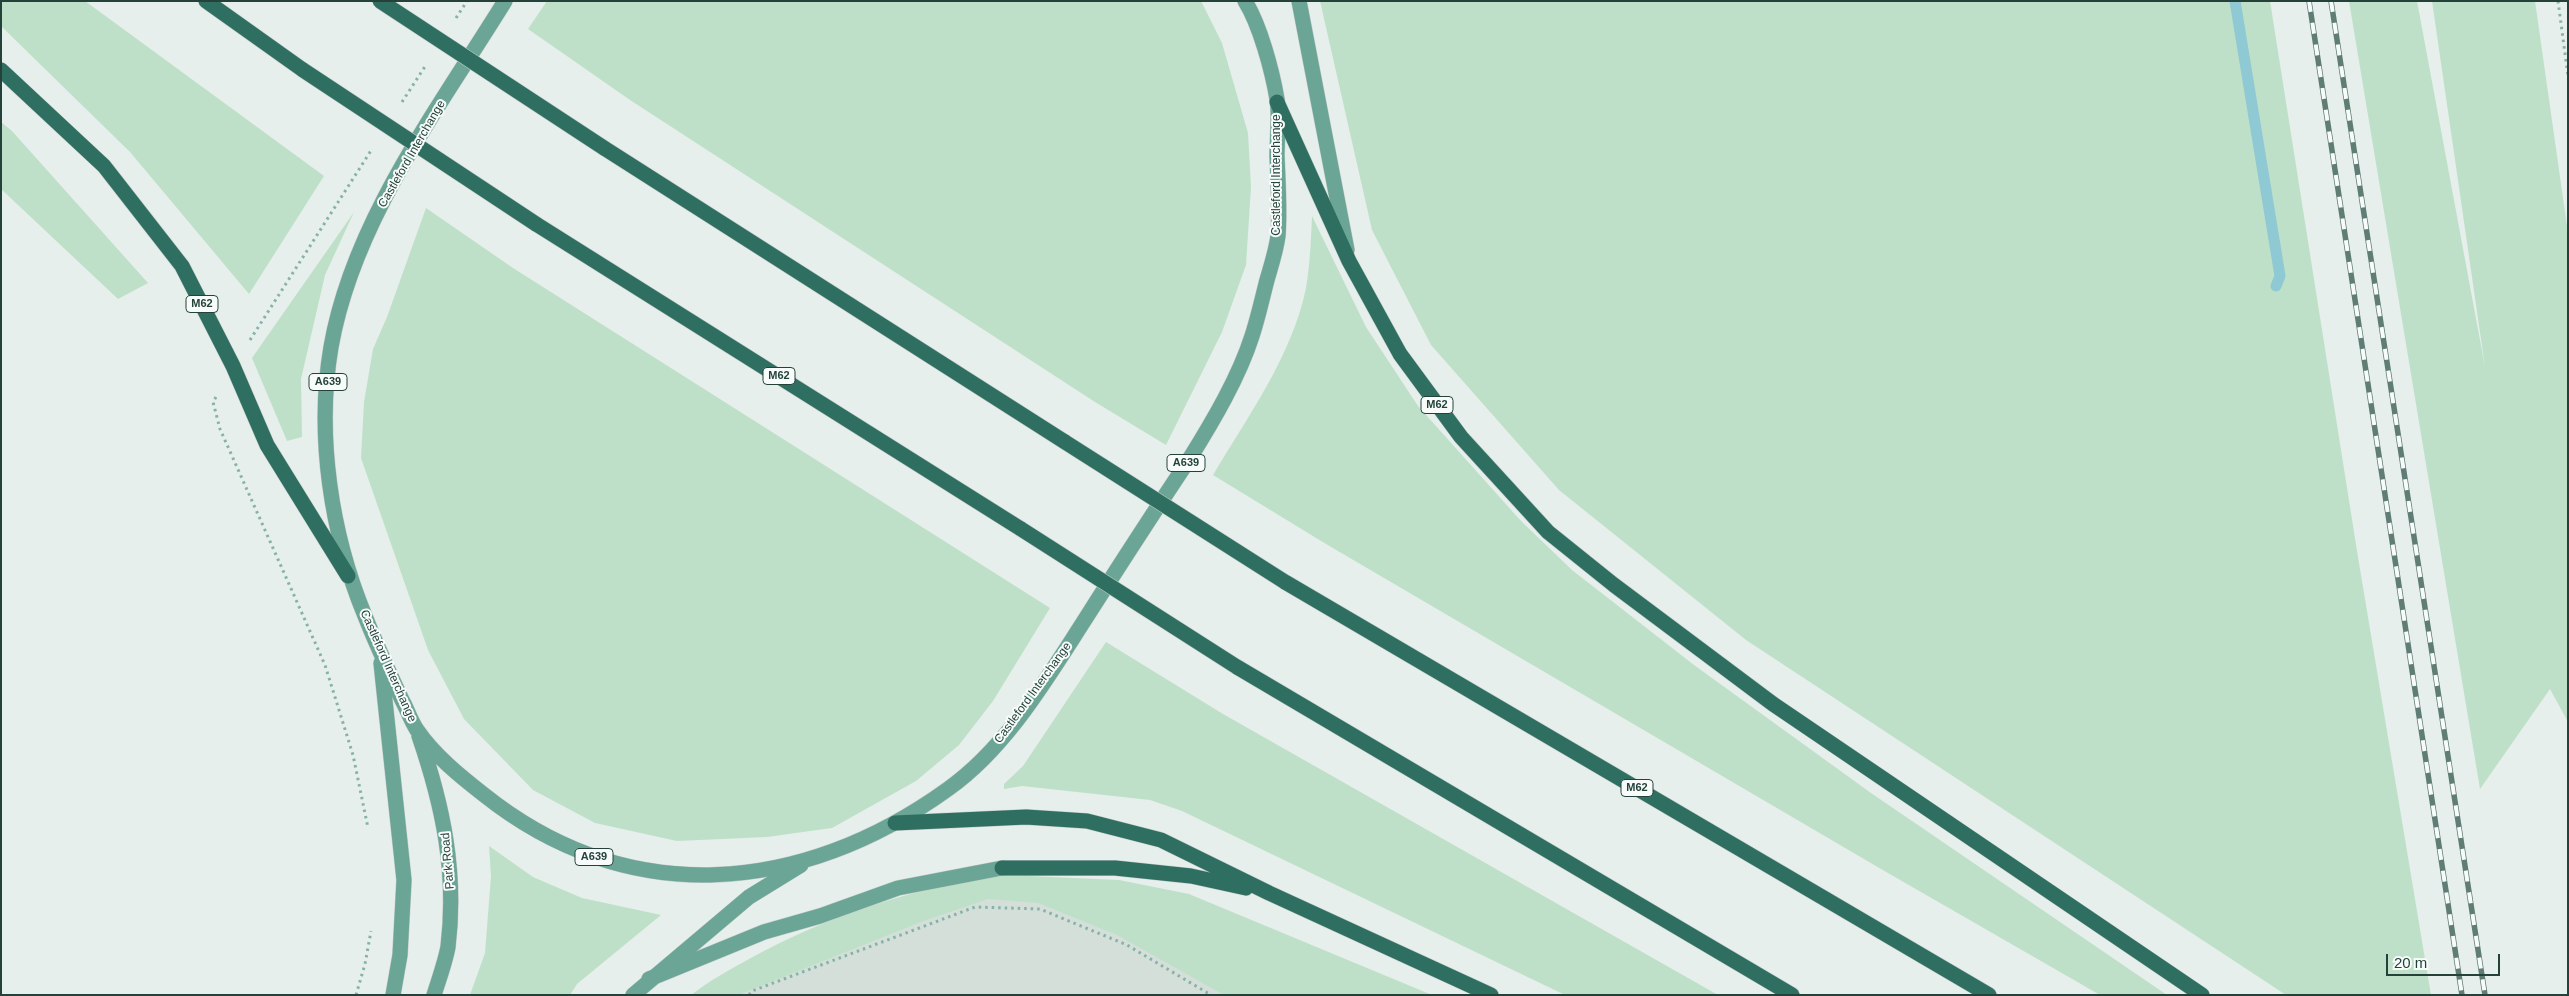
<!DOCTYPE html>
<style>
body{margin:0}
#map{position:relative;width:2569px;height:996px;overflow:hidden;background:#e6efeb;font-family:Helvetica,sans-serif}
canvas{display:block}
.frame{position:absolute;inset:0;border:2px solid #24423a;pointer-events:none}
.scale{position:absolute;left:2386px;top:954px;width:114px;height:22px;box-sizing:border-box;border:2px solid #24423a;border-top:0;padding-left:6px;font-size:15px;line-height:18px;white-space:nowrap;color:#24423a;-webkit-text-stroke:4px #f7fbf9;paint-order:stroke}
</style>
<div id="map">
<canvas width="2569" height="996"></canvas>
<div class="frame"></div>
<div class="scale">20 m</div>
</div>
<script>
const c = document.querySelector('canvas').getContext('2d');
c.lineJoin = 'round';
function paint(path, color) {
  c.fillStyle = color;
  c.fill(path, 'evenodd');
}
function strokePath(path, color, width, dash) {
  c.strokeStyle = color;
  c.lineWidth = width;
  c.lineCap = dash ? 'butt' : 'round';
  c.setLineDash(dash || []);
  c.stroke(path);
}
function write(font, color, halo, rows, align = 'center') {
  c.font = font + ' Helvetica,sans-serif';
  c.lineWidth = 4;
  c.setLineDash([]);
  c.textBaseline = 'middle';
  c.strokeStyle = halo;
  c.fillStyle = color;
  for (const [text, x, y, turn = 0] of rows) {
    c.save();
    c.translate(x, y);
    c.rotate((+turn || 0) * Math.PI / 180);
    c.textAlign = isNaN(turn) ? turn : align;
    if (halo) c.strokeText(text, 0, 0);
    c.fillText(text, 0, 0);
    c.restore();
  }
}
paint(new Path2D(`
 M1004 884 1281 995H704Z`), '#d4dfda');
paint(new Path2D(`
 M1 1H85L324 176 249 294 130 152 1 26Z
 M547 1H1201L1222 43 1248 133 1251 187 1246 265 1222 332 1166 445 1095 402 630 100 528 29Z
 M1320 1H2270L2357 551 2431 995H2286L1746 640 1559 490 1431 345 1372 230Z
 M2349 1H2417L2485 367 2432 1H2535L2568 233V722L2550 689 2480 789Z
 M1 122 12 131 148 283 118 299 1 189Z
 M426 208 513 268 1050 608 993 701 959 745 916 781 832 828 767 837 677 841 595 823 533 790 464 719 428 650 361 458 364 402 373 349 387 317Z
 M354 212 325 275 301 379 302 437 287 441 252 358Z
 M1312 216 1366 327 1418 406 1521 521 1572 570 1694 665 1871 793 2167 995H2100L1881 869 1326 544 1213 475C1248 416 1292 356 1306 288 1310 265 1311 239 1312 216Z
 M1106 642 1223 714 1718 995H1565L1182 811 1150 800 1022 786 1004 789V784L1023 766Z
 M489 846 533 877 582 898 661 915 577 984 570 995H470L485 953 491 876Z
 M1006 875 1119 880 1189 894 1432 995H1224L1117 935 1038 903 988 899 921 922 738 995H691C709 981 729 970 749 959 829 915 915 887 1006 875Z`), '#bfe0c8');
strokePath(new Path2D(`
 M2235 1 2280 276 2276 286`), '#8ec9d4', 11);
const major = new Path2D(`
 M505 1C439 108 353 221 331 347 316 435 331 534 365 616 376 644 389 672 402 700 407 709 411 721 417 730 434 755 460 776 483 794 628 910 801 895 948 789 1006 748 1046 680 1084 621 1119 566 1154 512 1190 458 1213 421 1239 377 1252 336 1258 318 1262 299 1267 280 1271 266 1276 251 1278 236 1280 210 1278 182 1277 156 1277 137 1280 117 1277 99 1272 70 1260 25 1245 1
 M1299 1 1347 250
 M381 663 404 880 400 955 393 995
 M419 736C443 806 457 872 448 947 445 963 439 979 434 995
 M649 979 764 932 820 916 898 888 1002 868
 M633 995 749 897 801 865`);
const highway = new Path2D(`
 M206 1 303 70
 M1 70 104 166 182 266 233 366 267 445 348 576
 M1277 102 1349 261 1400 354 1461 437 1548 532 1614 585 1773 704 2202 995
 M604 148 1065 442
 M536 224 1021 529
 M1285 582 1989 995
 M1237 667 1792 995
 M895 823 1026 817 1087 821 1161 840 1269 893 1491 995
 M1002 868H1115L1191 876 1246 888`);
strokePath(major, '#c2cac8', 16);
strokePath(highway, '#c2cac8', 16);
strokePath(new Path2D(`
 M2558 1 2568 76
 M456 18 467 1
 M402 102 426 65
 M250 340 372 149
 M216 397 213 402 220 429 325 665 353 755 368 828
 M356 995 365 964 371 931
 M749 995 752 991 975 907 1040 909 1127 945 1211 995`), '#86b3a5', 3, [2.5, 4]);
strokePath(major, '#6aa596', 15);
strokePath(highway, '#2f6f62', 15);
const rail = new Path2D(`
 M2309 1 2462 995
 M2331 1 2485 995`);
strokePath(rail, '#5f7d75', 5.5);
strokePath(rail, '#f7fbf9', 4, [11]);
const highwayBridge = new Path2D(`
 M380 1 604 148
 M303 70 536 224
 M1065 442 1285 582
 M1021 529 1237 667`);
strokePath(highwayBridge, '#c2cac8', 16, []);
strokePath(highwayBridge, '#2f6f62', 15);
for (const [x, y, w] of [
 [202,304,32],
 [779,376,32],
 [328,382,38],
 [1437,405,32],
 [1186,463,38],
 [1637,788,32],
 [594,857,38]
]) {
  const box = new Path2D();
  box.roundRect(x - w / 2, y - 8.5, w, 17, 4);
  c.fillStyle = '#f7fbf9';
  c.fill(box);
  strokePath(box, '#24423a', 1);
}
write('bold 11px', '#24423a', null, [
 ["M62",202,304],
 ["M62",779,376],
 ["A639",328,382],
 ["M62",1437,405],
 ["A639",1186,463],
 ["M62",1637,788],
 ["A639",594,857]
]);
write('12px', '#24423a', '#f7fbf9', [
 ["Castleford Interchange",412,154,-60],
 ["Castleford Interchange",1277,175,-90],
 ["Castleford Interchange",388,666,66],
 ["Castleford Interchange",1033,693,-54],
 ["Park Road",448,861,-95]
]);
</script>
